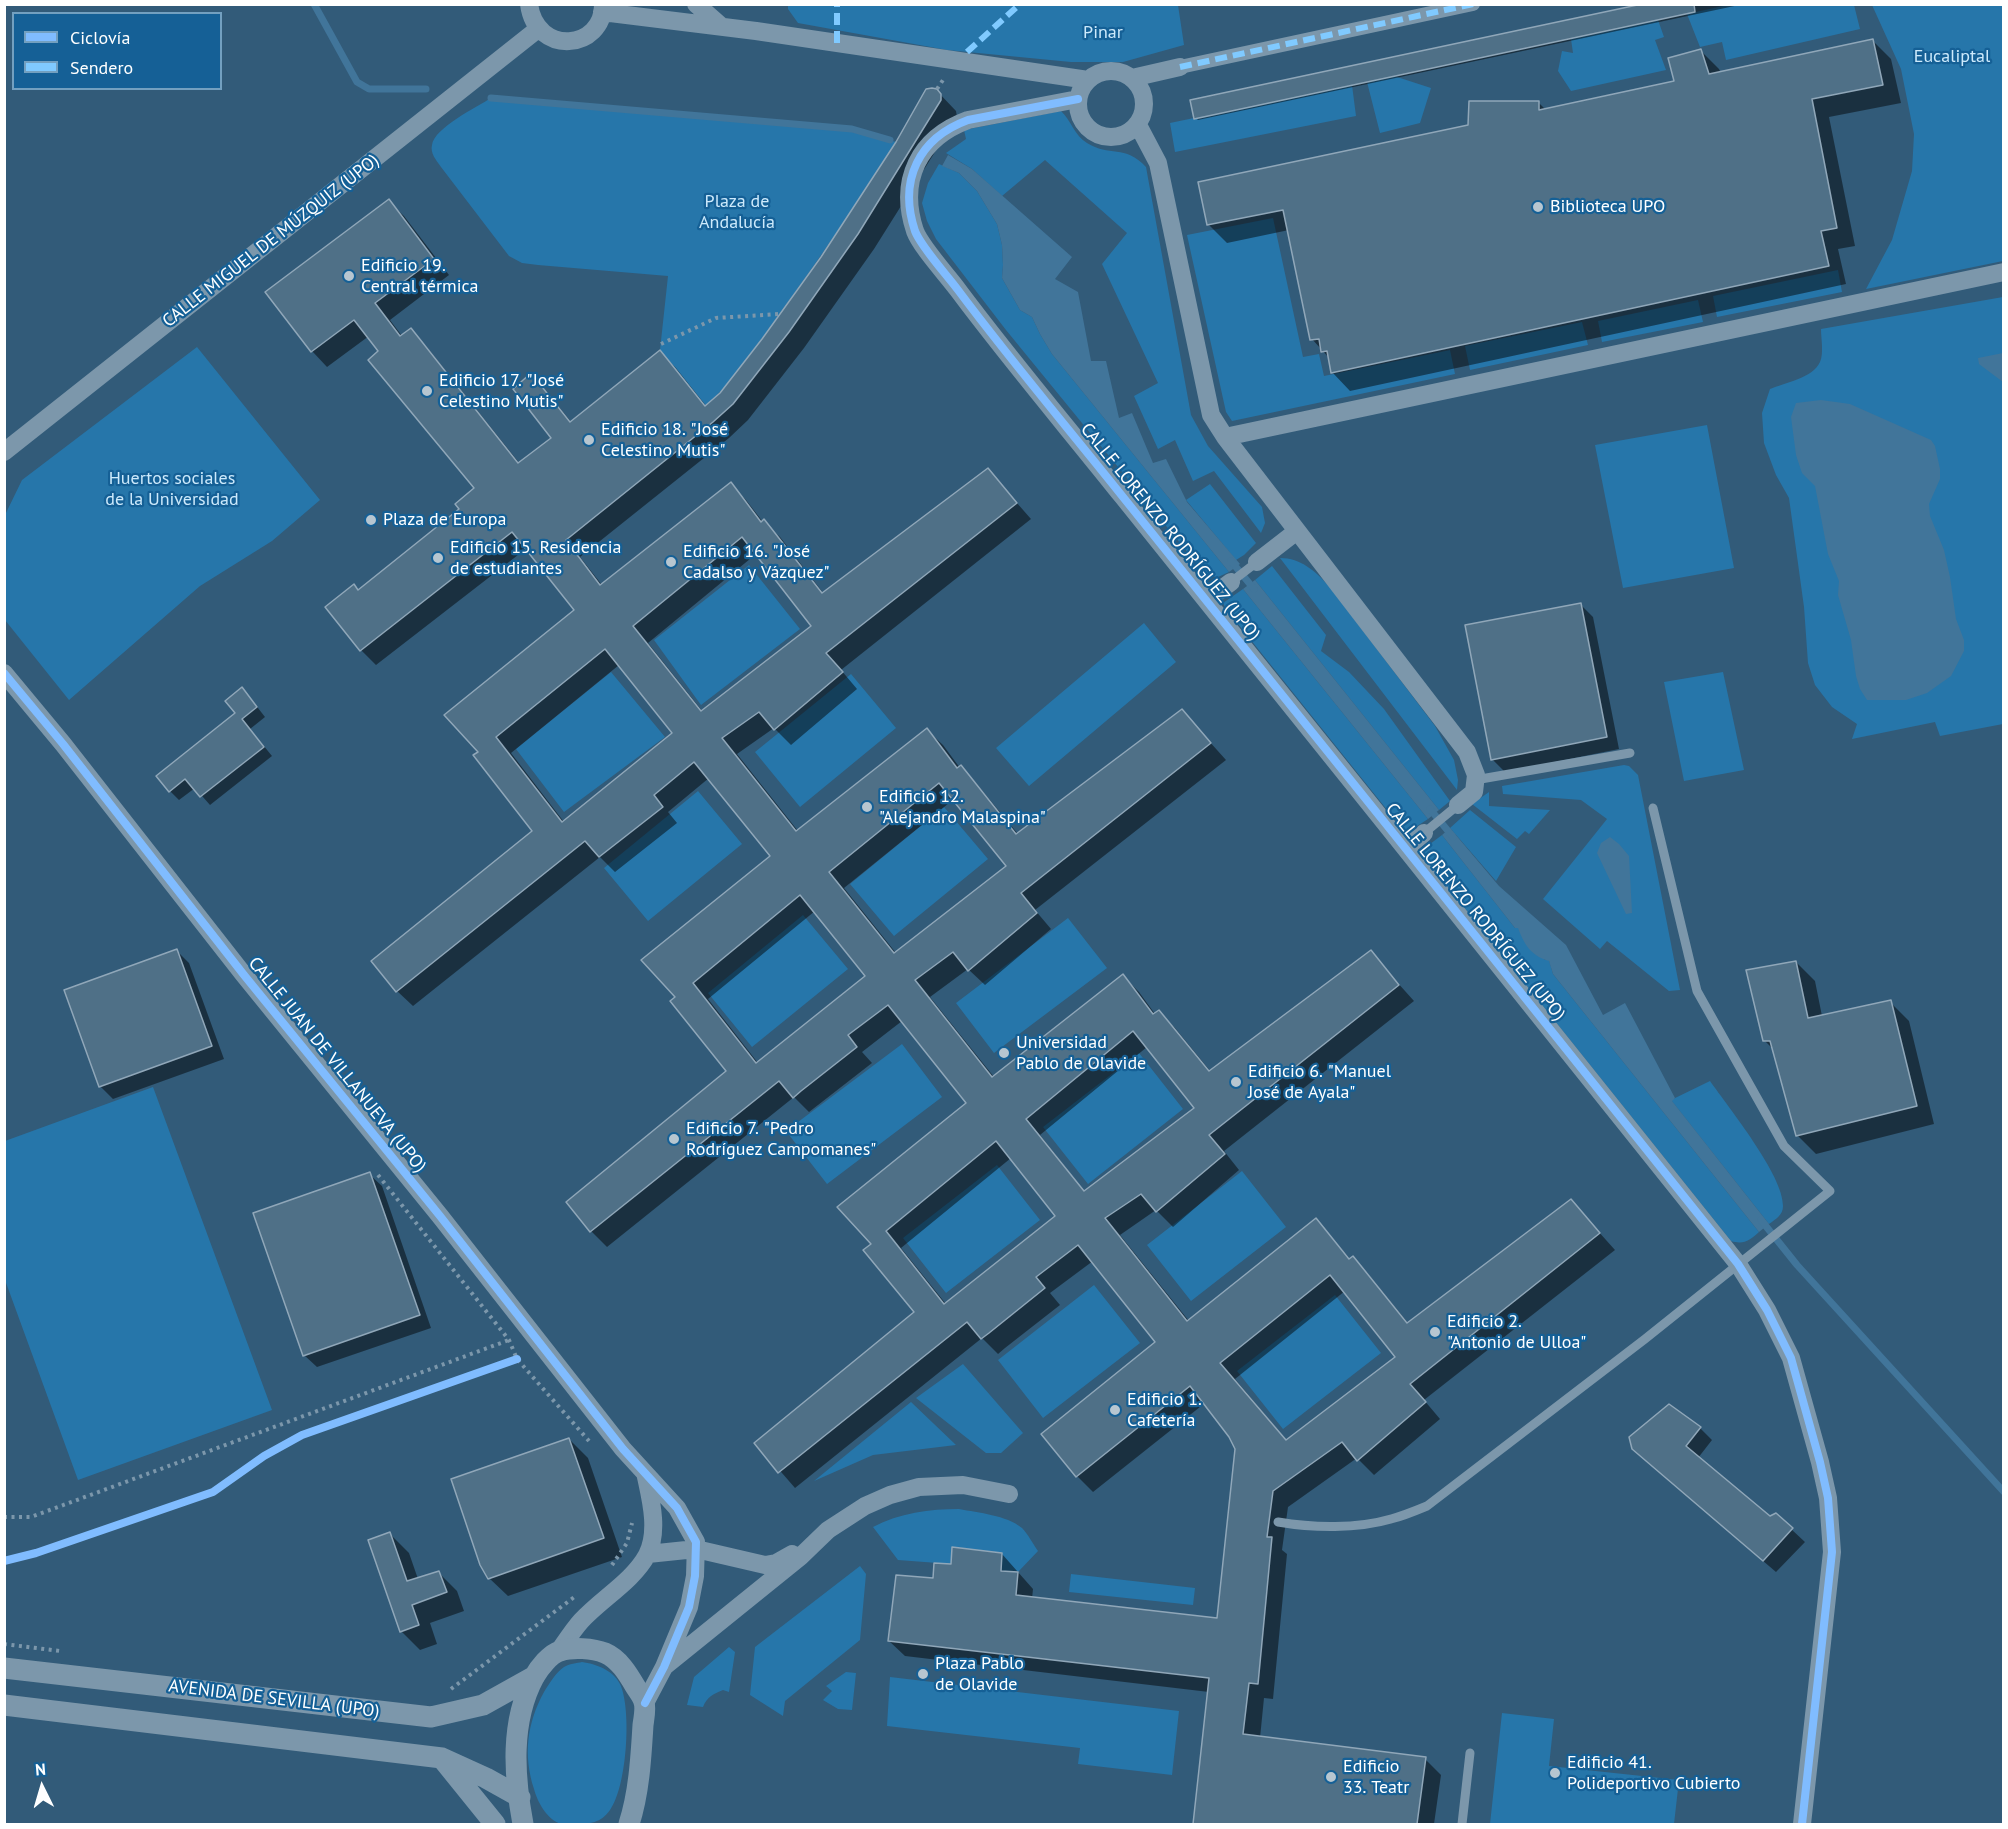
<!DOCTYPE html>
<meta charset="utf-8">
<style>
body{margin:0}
#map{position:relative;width:2008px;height:1829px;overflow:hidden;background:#325b79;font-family:"PT Sans",sans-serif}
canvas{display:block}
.frame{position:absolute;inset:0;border:6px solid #fff;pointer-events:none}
.legend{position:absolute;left:12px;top:12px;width:210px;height:78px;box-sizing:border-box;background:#156096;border:2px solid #73a0c0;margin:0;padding:8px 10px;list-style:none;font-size:18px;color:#fff}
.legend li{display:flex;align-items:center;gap:12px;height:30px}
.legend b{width:30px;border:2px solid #73a0c0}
.north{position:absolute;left:12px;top:1757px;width:60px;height:60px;-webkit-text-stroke:4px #156096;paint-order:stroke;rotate:355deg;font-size:16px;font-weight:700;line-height:24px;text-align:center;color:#fff}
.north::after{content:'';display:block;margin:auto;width:21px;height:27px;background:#fff;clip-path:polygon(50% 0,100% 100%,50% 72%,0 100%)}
</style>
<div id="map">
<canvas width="2008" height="1829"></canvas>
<div class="frame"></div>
<ul class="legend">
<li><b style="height:8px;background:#80bcff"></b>Ciclovía</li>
<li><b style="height:8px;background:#80caff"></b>Sendero</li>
</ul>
<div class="north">N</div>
</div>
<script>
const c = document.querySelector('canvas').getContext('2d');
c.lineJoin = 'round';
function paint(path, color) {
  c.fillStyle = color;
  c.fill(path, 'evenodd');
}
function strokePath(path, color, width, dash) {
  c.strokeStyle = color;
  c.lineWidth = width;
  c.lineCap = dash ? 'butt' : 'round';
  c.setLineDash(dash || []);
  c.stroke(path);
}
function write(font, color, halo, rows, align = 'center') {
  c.font = font + ' "PT Sans",sans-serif';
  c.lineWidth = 4.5;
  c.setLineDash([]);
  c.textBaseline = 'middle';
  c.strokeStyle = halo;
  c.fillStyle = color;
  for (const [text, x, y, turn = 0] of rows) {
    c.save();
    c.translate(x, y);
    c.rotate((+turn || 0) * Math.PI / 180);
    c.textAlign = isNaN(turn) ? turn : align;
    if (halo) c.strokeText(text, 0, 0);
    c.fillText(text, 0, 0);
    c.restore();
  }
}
paint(new Path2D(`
 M1732 4 1854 5 1860 29 1726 60 1722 42 1700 47 1687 14Z
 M788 5H1178L1184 45 1123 62H1071L947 50 798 23 788 9Z
 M1872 5H2003V261L1866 289 1892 240 1912 171 1914 134 1901 69Z
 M1658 20 1664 37 1655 40 1666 70 1571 91 1558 71 1562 51 1573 53 1571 39Z
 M1394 76 1431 88 1420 123 1380 133 1367 82Z
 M1352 85 1356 116 1175 152 1170 123Z
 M491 98 852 129 896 142C859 200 821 257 780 313 757 345 735 379 706 406L660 350 668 276 538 265 522 263 509 256 441 167C436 160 430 153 432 145 434 128 477 107 491 98Z
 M1061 111C1071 120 1074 135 1087 143 1109 157 1125 144 1146 167L1191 415 1208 446 1262 507 1265 523 1261 533 1214 471 1193 481 1175 440 1158 449 1134 396 1158 383 1102 264 1127 233 1045 160 1002 196 972 169 946 153 966 139 964 130Z
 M939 164 959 173 977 191 997 224 1002 245 1003 265 1002 278 1020 310 1032 317 1040 334 1052 354 1229 572 1218 577 1207 576 1006 330 936 239 927 221 922 203 928 183Z
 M1273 218 1303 357 1319 354 1324 376 1450 350 1455 374 1232 421 1226 412 1187 235Z
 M1838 270 1842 292 1717 317 1713 296Z
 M2003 297V724L1940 736 1935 722 1852 739 1857 724 1832 707 1815 685 1808 663 1804 607 1789 498 1776 475 1764 443 1762 413 1770 389C1784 383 1813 378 1820 362 1824 353 1821 339 1821 329Z
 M1698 300 1703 322 1602 342 1598 321Z
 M1582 322 1588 345 1470 370 1465 346Z
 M197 347 320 500 272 541 200 586 69 700 5 620V515L22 480Z
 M1707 425 1734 568 1623 588 1595 445Z
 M1210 484 1256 543 1244 555 1236 560 1186 500Z
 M1280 558C1301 558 1315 571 1329 586L1435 726 1454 760 1458 780 1457 790Z
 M749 565 800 629 701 705 654 640Z
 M1272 566 1326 635 1321 651 1349 672 1384 709 1450 801 1439 810 1255 580Z
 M1243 589 1428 819 1408 832 1400 826 1226 609 1223 603Z
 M1144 623 1176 662 1029 786 996 748Z
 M611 672 665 737 564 812 516 749Z
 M1723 672 1744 770 1684 781 1664 682Z
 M851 674 896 728 800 807 755 752Z
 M1624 765 1629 766 1638 775 1680 990 1669 991 1607 941 1600 949 1543 899 1607 819 1581 800 1503 794 1502 786Z
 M698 791 742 844 648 921 604 868Z
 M1489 792V806L1550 810 1529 834 1525 831 1517 839 1472 804Z
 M944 807 988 859 894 936 850 884Z
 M1470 810 1516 847 1496 881 1450 828Z
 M1442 835 1515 928 1518 927 1545 960H1549L1553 974 1759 1232C1750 1240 1744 1245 1731 1241L1434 870 1422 850Z
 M803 915 848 969 752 1047 708 993Z
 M1068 918 1107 968 994 1053 956 1003Z
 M902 1044 942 1097 827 1184 786 1131Z
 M1139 1053 1183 1109 1088 1184 1043 1127Z
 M1710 1081C1729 1108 1784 1176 1783 1206 1783 1215 1776 1219 1769 1224L1671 1100Z
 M153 1087 272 1410 78 1480 5 1280V1141Z
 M997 1165 1040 1220 946 1293 903 1238Z
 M1242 1171 1286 1227 1191 1301 1147 1245Z
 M1094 1285 1140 1343 1043 1418 998 1360Z
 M1335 1295 1381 1353 1283 1429 1237 1371Z
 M963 1364 1023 1433 1001 1453H986L916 1398Z
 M911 1402 956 1445 873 1455 814 1481Z
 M959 1509C979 1513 1006 1515 1022 1528 1028 1534 1033 1544 1038 1551L1018 1572 1001 1571 1002 1553 952 1547 951 1564 898 1560 873 1527C899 1513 930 1509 959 1509Z
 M860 1566 866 1574 860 1640 785 1701 783 1716 750 1695 755 1647Z
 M1071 1574 1195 1588 1193 1605 1069 1592Z
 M729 1647 735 1652 729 1692 723 1690C713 1694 707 1697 703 1707L687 1705 694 1677Z
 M582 1662C596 1664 613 1670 620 1684 632 1709 627 1787 610 1810 601 1823 590 1824 574 1824 571 1824 564 1826 561 1824 547 1820 537 1801 534 1789 523 1755 527 1723 544 1692 549 1684 556 1672 564 1667 569 1664 577 1663 582 1662Z
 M846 1672 856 1673 852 1710 838 1709 823 1700 832 1691 826 1686Z
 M890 1677 1179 1711 1172 1775 1078 1764 1080 1748 887 1726Z
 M1502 1713 1554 1719 1549 1766 1679 1780 1674 1824H1490Z`), '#2676aa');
paint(new Path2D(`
 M948 155 972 169 1072 257 1055 279 1078 292 1091 361H1106L1119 418 1132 413 1153 463 1166 459 1187 502 1240 564 1229 572 1052 354 1040 334 1032 317 1020 310 1002 278 1003 265 1002 245 997 224 977 191 959 173 942 166Z
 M2003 353H2004L2003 382 1979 364 1978 358Z
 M1821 400 1850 404 1931 440 1935 446 1940 469V479L1929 504 1930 516 1944 550 1950 577 1956 619 1964 640V651L1951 676 1927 693 1906 700H1867L1860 689 1856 676 1851 640 1838 595 1839 581 1828 554 1815 486 1802 473 1796 455 1791 417 1796 403Z
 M1255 580 1439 810 1428 819 1243 589Z
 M1450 828 1499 886 1566 945 1603 1015 1625 1003 1675 1098 1672 1101 1769 1224 1759 1232 1553 974 1549 961C1531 956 1524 944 1518 928H1515L1442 835Z
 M1610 837 1619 844 1629 856 1632 913 1626 914 1597 853 1601 843Z`), '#41759a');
paint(new Path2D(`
 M1649 4H1744L1198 120 1196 118Z
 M1873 41 1891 59 1901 103 1829 117 1855 246 1838 249 1846 284 1350 391 1332 372 1330 359 1312 339 1289 230 1227 243 1208 224 1469 127 1539 103 1546 110 1676 83 1701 51 1719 69 1721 73Z
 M937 91 956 111 957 117 874 249 804 348 748 420 729 438 580 557 602 585 730 484 746 500 763 522 780 537 824 594 988 470 1031 519 841 670 857 689 791 745 774 728 737 754 798 831 927 730 943 745 960 768 976 783 1018 834 1182 711 1226 760 1035 910 1051 929 985 985 968 969 930 997 994 1077 1123 976 1139 992 1155 1014 1159 1012 1175 1028 1211 1072 1370 952 1414 1001 1224 1151 1239 1170 1173 1227 1156 1210 1120 1235 1189 1321 1316 1220 1351 1260 1353 1258 1368 1274 1408 1323 1571 1201 1615 1250 1424 1400 1440 1419 1374 1475 1357 1458 1288 1507 1282 1550 1287 1554 1273 1699 1264 1698 1260 1738 1425 1759 1441 1775 1434 1824H1194L1209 1692 905 1656 889 1641 934 1579 953 1566 1002 1554 1033 1589 1032 1599 1218 1620 1237 1449 1230 1436 1205 1403 1093 1492 1077 1476 1043 1434 1157 1342 1093 1261 1050 1293 1060 1305 1005 1348 998 1354 982 1338 795 1488 756 1443 916 1312 873 1244 968 1103 902 1021 862 1052 872 1063 809 1112 794 1097 607 1247 591 1231 728 1071 672 1001 772 856 709 778 668 812 677 823 615 872 600 857 413 1006 397 991 534 831 480 752 576 610 527 548 376 665 361 650 359 592 461 509 476 489 369 336 327 367 312 351 388 201 404 216 449 275 390 320 402 336 410 330 426 346 520 464 553 438 531 375 546 391 572 423 660 352 676 368 707 407 721 394 763 340 822 258ZM756 554 813 627 703 712 648 643ZM619 665 674 734 564 822 511 753ZM954 799 1008 867 896 953 844 888ZM815 911 867 976 758 1063 708 999ZM1147 1047 1196 1108 1085 1192 1040 1135ZM1011 1158 1058 1216 946 1304 901 1248ZM1345 1291 1397 1357 1287 1441 1235 1379Z
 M1580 604 1593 617 1619 749 1505 772 1492 759Z
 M251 699 265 717 250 729 272 756 210 805 195 788 179 800 170 791Z
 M177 951 189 963 224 1059 113 1099 100 1086Z
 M1796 962 1815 981 1822 1016 1890 1002 1909 1021 1934 1124 1816 1154 1797 1135 1774 1050 1764 1040Z
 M369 1174 382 1186 431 1328 317 1367 304 1355Z
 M1700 1428 1712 1440 1698 1458 1769 1518 1776 1515 1805 1542 1776 1572 1646 1461Z
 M569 1439 588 1458 622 1557 508 1596 489 1578Z
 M390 1534 409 1553 418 1579 438 1572 457 1591 464 1611 430 1623 437 1644 420 1650 401 1631Z`), '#0007');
strokePath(new Path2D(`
 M314 4 357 82 369 89H426
 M491 98 852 129 890 140
 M1231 561 1254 589
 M1430 809 1453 837
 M1761 1220 1797 1265 2004 1492`), '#41759a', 7);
const building = new Path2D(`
 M1642 4H1694L1695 12 1194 119 1190 100Z
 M1873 39 1883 85 1812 99 1837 228 1821 231 1829 266 1331 373 1327 351 1321 352 1319 339 1310 340 1283 210 1207 225 1198 182 1468 125 1469 101H1539V110L1674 81 1668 58 1701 49 1709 74Z
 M932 88 937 89 941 94V100L858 234 789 332 733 404 713 422 566 540 600 585 731 482 761 522 764 519 822 593 988 468 1017 503 826 653 843 672 774 730 759 712 722 738 796 831 927 728 957 768 961 765 1016 834 1182 709 1211 743 1021 893 1037 913 968 971 953 952 915 980 992 1077 1123 974 1153 1014 1159 1010 1209 1071 1371 950 1399 985 1209 1135 1225 1154 1156 1212 1141 1194 1105 1218 1187 1321 1316 1218 1349 1259 1353 1256 1407 1323 1571 1199 1600 1233 1410 1384 1426 1402 1357 1461 1342 1442 1273 1491 1267 1537H1272L1258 1684 1249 1683 1243 1734 1426 1757 1417 1824H1193L1209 1678 888 1641 896 1575 933 1578 934 1563 951 1564 952 1547 1002 1553 1001 1571 1018 1572 1016 1595 1217 1618 1235 1449 1229 1437 1190 1386 1076 1477 1041 1434 1155 1342 1078 1245 1036 1277 1045 1288 989 1333 981 1339 967 1322 778 1473 754 1443 914 1312 863 1250 871 1244 837 1207 966 1103 888 1005 848 1035 857 1047 801 1091 793 1098 779 1081 590 1232 566 1202 726 1071 670 1001 675 997 641 960 770 856 694 762 654 795 663 807 599 857 585 841 396 992 371 961 532 831 473 755 478 752 444 715 574 610 512 532 360 651 325 607 354 584 358 590 459 509 455 504 474 488 368 360 378 351 354 320 311 352 265 292 389 199 434 259 375 303 400 336 411 328 518 463 551 438 513 389 531 373 570 422 660 350 705 406 720 393 762 339 821 257 896 142 922 96 926 89ZM742 537 811 626 701 711 633 626ZM605 649 672 733 562 822 496 737ZM939 783 1006 866 894 953 829 872ZM800 895 865 976 756 1063 693 983ZM1133 1031 1194 1108 1084 1191 1026 1119ZM996 1141 1055 1216 944 1304 886 1231ZM1330 1275 1395 1357 1286 1440 1220 1363Z
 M1581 603 1607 737 1491 760 1465 625Z
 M242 687 257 707 242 719 264 747 200 797 185 779 169 792 156 776 235 713 225 701Z
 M177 949 212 1046 99 1087 64 990Z
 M1796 961 1808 1018 1891 1000 1917 1106 1796 1136 1770 1041H1763L1746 970Z
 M370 1172 420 1315 303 1356 253 1213Z
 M1669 1404 1701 1427 1686 1446 1770 1516 1776 1513 1793 1528 1763 1561 1632 1449 1629 1437Z
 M569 1438 604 1538 488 1579 480 1565 451 1479Z
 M390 1532 407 1581 439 1571 447 1592 412 1605 419 1625 400 1632 368 1540Z`);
paint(building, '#4f7087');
strokePath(building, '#90a7b9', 1.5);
strokePath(new Path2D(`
 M937 89 945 77
 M661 344 716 318 779 314
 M378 1175 509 1340 517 1359 589 1441
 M4 1517H31L509 1340
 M612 1565 627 1543 632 1523
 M4 1644 60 1651
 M451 1689 577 1595`), '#7c97ab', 4, [3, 4.5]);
strokePath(new Path2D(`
 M1231 582 1257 562
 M1475 780 1630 753
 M1424 833 1458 805
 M1278 1522C1313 1528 1357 1529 1391 1519 1403 1516 1415 1511 1427 1506L1645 1339 1830 1191 1784 1146 1697 991 1653 808
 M1462 1824 1470 1753`), '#7c97ab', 9);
strokePath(new Path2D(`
 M1180 67 1473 4`), '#7c97ab', 14);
strokePath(new Path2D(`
 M529 4C536 57 604 50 603 4
 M696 4 721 26
 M602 12 756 31 1088 80
 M1078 104a33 33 0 1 1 66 0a33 33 0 1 1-66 0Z
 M1132 78 1180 67
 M1078 99 968 120C919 138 898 180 915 231 921 247 947 275 958 290 1011 361 1068 428 1123 497 1329 752 1533 1008 1738 1264L1767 1310 1791 1358 1820 1462 1828 1498 1832 1552 1802 1824
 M1138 125 1158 163 1211 415 1225 437 2004 272
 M1225 437 1467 752 1476 775 1474 792 1458 805
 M4 452 538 29
 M1257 562 1297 531
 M1207 600 1231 582
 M4 673 63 744 244 975 440 1216 623 1449 677 1508 696 1542 695 1576 689 1607 664 1667 645 1703
 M1406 848 1424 833
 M648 1554 696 1549 765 1565 776 1563 792 1554
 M559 1651C566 1641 573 1630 581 1621 601 1599 633 1581 647 1555 659 1532 651 1500 646 1477
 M665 1666 800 1557 828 1530 865 1506 890 1495 919 1487 963 1485 1009 1494`), '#7c97ab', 18);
strokePath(new Path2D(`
 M4 1668 431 1717 483 1705 535 1676
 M4 1705 442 1758 486 1778 520 1797
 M444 1761 495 1824
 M523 1824C514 1776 510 1722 534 1677 539 1668 550 1654 560 1651 572 1647 593 1648 605 1653 619 1659 628 1674 635 1686 638 1691 643 1697 644 1702 646 1708 644 1718 643 1725 641 1758 639 1793 629 1824`), '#7c97ab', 21);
strokePath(new Path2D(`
 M837 43V4
 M967 52 1020 4
 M1180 67 1473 4`), '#80caff', 6, [12, 6]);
strokePath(new Path2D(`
 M1078 99 968 120C919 138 898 180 915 231 921 247 947 275 958 290 1011 361 1068 428 1123 497 1329 752 1533 1008 1738 1264L1767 1310 1791 1358 1820 1462 1828 1498 1832 1552 1802 1824
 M4 673 63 744 244 975 440 1216 623 1449 677 1508 696 1542 695 1576 689 1607 664 1667 645 1703
 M4 1561 36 1553 213 1492 264 1456 302 1435 517 1359`), '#80bcff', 8);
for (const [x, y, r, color] of [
 [1538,207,6,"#b7c6d0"],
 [349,276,6,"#b7c6d0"],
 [427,391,6,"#b7c6d0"],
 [589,440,6,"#b7c6d0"],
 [371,520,6,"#b7c6d0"],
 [438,558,6,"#b7c6d0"],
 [671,562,6,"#b7c6d0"],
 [867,807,6,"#b7c6d0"],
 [1004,1053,6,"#b7c6d0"],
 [1236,1082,6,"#b7c6d0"],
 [674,1139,6,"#b7c6d0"],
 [1435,1332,6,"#b7c6d0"],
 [1115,1410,6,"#b7c6d0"],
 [923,1674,6,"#b7c6d0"],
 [1555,1773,6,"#b7c6d0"],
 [1331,1777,6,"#b7c6d0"]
]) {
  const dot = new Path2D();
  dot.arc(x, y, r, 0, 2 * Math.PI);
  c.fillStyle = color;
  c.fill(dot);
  strokePath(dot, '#156096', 2);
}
write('18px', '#cdeafc', '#156096', [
 ["Pinar",1103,33],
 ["Eucaliptal",1952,57],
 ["Plaza de",737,202],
 ["Andalucía",737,223],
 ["Huertos sociales",172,479],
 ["de la Universidad",172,500]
]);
write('18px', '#fff', '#156096', [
 ["Biblioteca UPO",1550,207],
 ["Edificio 19.",361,266],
 ["Central térmica",361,287],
 ["Edificio 17. \"José",439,381],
 ["Celestino Mutis\"",439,402],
 ["Edificio 18. \"José",601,430],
 ["Celestino Mutis\"",601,451],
 ["Plaza de Europa",383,520],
 ["Edificio 15. Residencia",450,548],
 ["de estudiantes",450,569],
 ["Edificio 16. \"José",683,552],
 ["Cadalso y Vázquez\"",683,573],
 ["Edificio 12.",879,797],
 ["\"Alejandro Malaspina\"",879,818],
 ["Universidad",1016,1043],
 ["Pablo de Olavide",1016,1064],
 ["Edificio 6. \"Manuel",1248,1072],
 ["José de Ayala\"",1248,1093],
 ["Edificio 7. \"Pedro",686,1129],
 ["Rodríguez Campomanes\"",686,1150],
 ["Edificio 2.",1447,1322],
 ["\"Antonio de Ulloa\"",1447,1343],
 ["Edificio 1.",1127,1400],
 ["Cafetería",1127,1421],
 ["Plaza Pablo",935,1664],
 ["de Olavide",935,1685],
 ["Edificio 41.",1567,1763],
 ["Polideportivo Cubierto",1567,1784],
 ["Edificio",1343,1767],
 ["33. Teatr",1343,1788]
], 'left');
write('18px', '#fff', '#156096', [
 ["CALLE MIGUEL DE MÚZQUIZ (UPO)",271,241,-38],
 ["CALLE LORENZO RODRÍGUEZ (UPO)",1170,532,51],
 ["CALLE LORENZO RODRÍGUEZ (UPO)",1475,912,51],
 ["CALLE JUAN DE VILLANUEVA (UPO)",337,1065,51],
 ["AVENIDA DE SEVILLA (UPO)",274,1699,7]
]);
</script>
